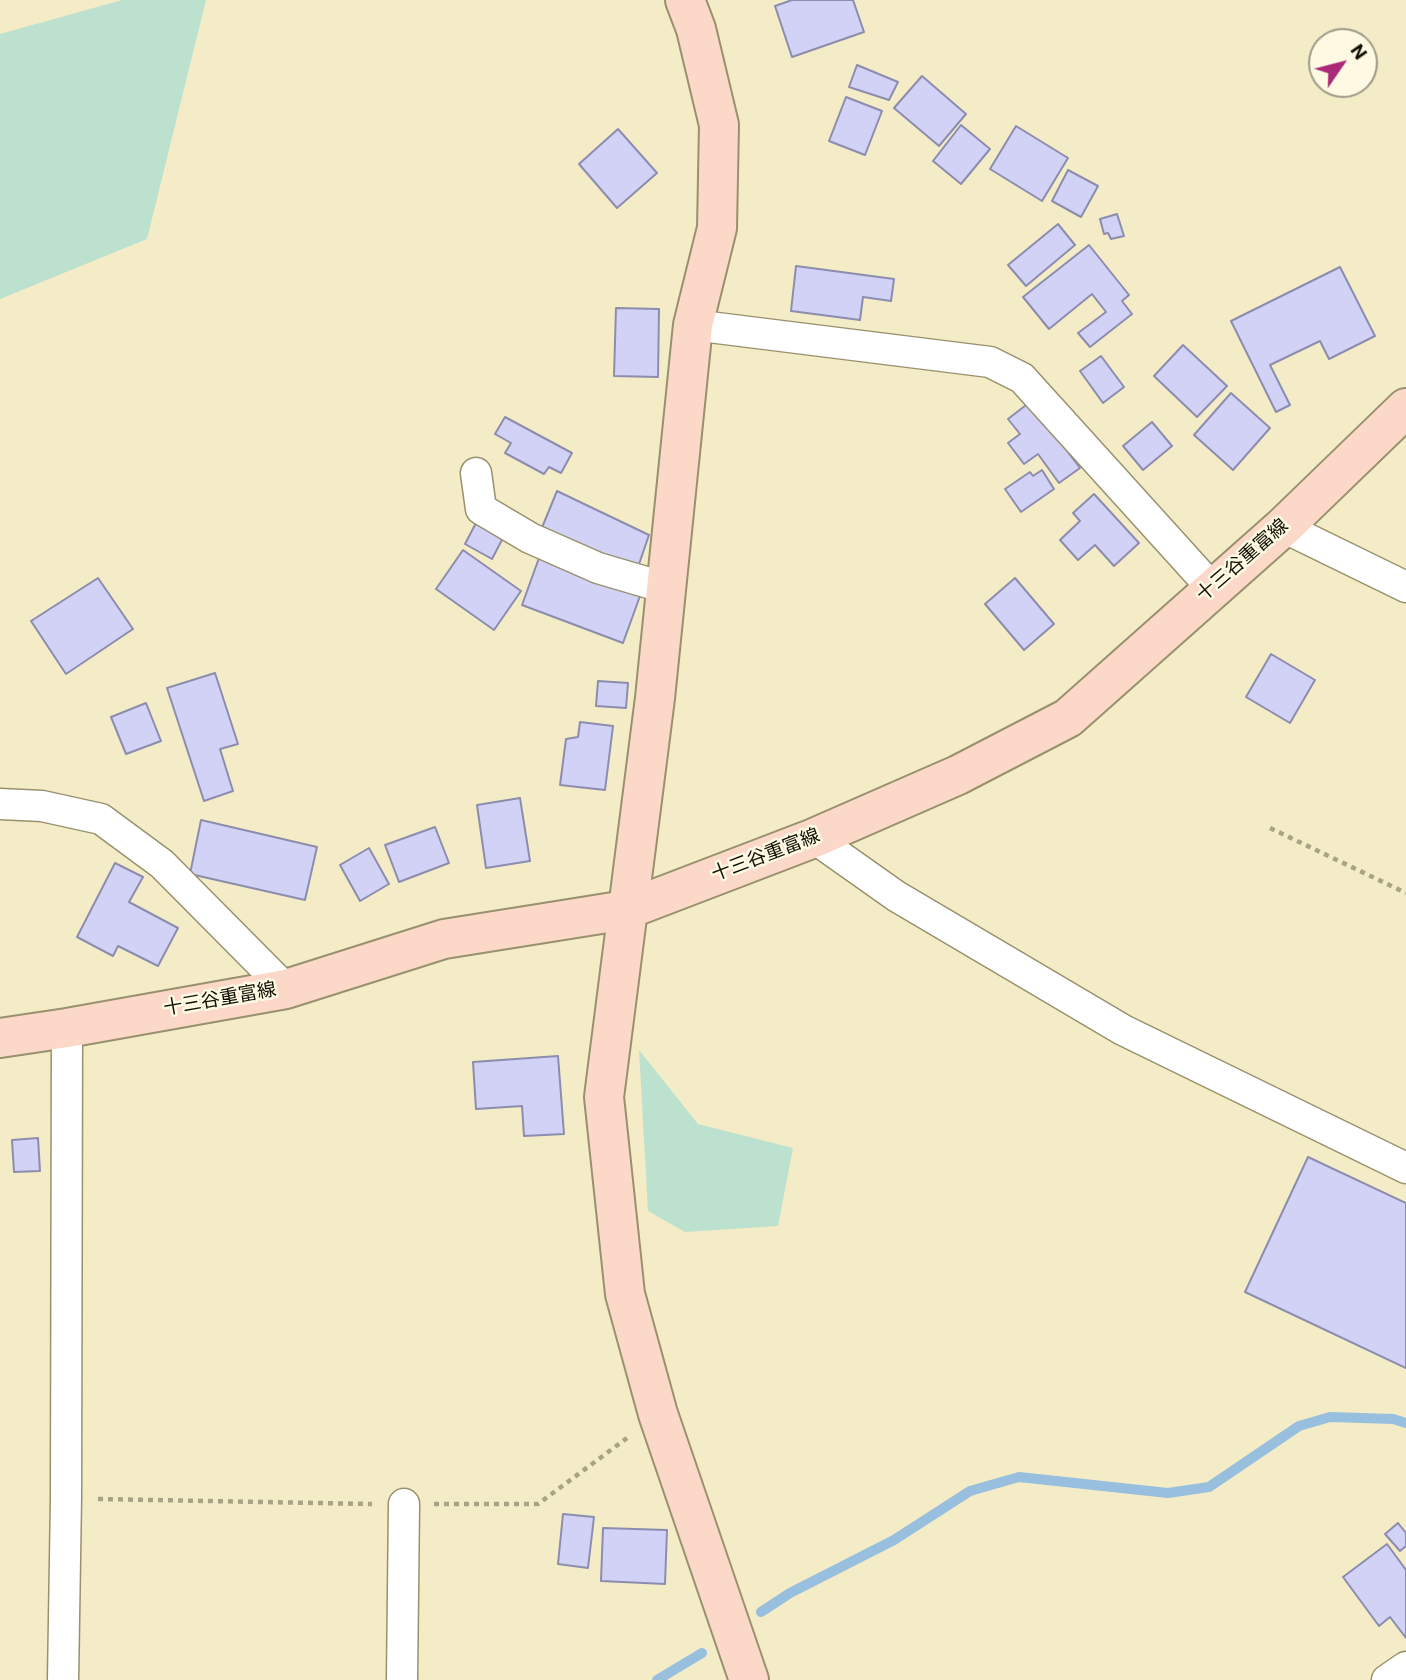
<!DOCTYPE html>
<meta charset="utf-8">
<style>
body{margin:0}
#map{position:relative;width:1406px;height:1680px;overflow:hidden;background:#f4ecc6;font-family:Roboto,sans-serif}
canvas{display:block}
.north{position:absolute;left:1308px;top:28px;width:70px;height:70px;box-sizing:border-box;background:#fdf9e2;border:2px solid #9e9b89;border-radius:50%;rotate:55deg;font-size:19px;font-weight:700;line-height:28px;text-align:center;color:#100d03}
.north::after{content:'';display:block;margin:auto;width:24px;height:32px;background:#ab2a77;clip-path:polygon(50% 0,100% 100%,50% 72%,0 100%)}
</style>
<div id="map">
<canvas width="1406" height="1680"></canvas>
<div class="north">N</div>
</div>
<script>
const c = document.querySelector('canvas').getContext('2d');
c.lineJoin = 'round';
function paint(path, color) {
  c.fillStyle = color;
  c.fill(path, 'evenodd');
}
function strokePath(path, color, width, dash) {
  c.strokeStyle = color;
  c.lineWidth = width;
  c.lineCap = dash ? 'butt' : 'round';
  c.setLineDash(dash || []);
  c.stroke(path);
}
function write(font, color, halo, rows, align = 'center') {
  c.font = font + ' Roboto,"Noto Sans JP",sans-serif';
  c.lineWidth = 5;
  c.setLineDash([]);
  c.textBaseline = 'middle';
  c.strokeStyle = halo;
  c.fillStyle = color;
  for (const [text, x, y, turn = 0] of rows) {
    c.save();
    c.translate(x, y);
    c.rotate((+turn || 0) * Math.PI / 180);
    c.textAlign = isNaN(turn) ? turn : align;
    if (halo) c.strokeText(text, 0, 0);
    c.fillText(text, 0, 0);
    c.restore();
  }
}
paint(new Path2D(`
 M122 0H206L147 239 0 299V34Z
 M639 1050 698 1124 793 1148 778 1226 685 1232 648 1211Z`), '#bde1cf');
strokePath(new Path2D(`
 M761 1612 790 1593 894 1540 970 1491 1019 1477 1168 1493 1209 1487 1299 1426 1330 1417 1393 1419 1406 1423
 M657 1680 702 1653`), '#98bfde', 10);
const building = new Path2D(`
 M792 0H853L864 32 792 57 775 6Z
 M857 65 898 82 889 100 849 87Z
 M922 76 966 114 939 146 894 108Z
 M846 97 882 111 865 155 829 141Z
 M961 125 990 149 961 184 933 161Z
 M1016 126 1068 158 1042 201 990 169Z
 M618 129 657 173 617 208 579 164Z
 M1068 170 1098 186 1081 217 1052 201Z
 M1117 214 1124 236 1111 239 1108 233 1104 234 1100 219Z
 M1058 224 1075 245 1026 286 1008 265Z
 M1089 245 1129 295 1122 301 1132 314 1090 347 1078 333 1106 312 1092 294 1049 329 1023 297Z
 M796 266 894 279 891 301 863 297 860 320 791 311Z
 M1340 267 1375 336 1329 359 1320 341 1270 365 1290 405 1276 412 1231 321Z
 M616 308 659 309 658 377 614 376Z
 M1183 345 1227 386 1197 417 1154 376Z
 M1101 356 1124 387 1103 403 1080 371Z
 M1231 393 1270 428 1233 470 1194 435Z
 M1030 402 1080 468 1059 483 1038 454 1024 464 1008 443 1020 434 1008 419Z
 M505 417 572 453 561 473 549 467 544 474 505 453 511 443 495 434Z
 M1152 422 1172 446 1143 470 1123 446Z
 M1042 470 1054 489 1021 512 1005 489 1030 472 1033 476Z
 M557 491 649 535 637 570 541 530Z
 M1094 494 1139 543 1114 566 1095 545 1078 560 1060 540 1080 521 1073 513Z
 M477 521 504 536 492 559 465 544Z
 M463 550 521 591 494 630 436 589Z
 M539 558 640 596 623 643 522 605Z
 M98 578 133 629 66 674 31 621Z
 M1015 578 1054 624 1024 650 985 604Z
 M1271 654 1315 680 1290 723 1246 697Z
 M215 673 238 744 220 749 233 791 204 801 167 688Z
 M598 681 628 683 626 708 596 706Z
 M146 703 161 741 126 754 111 717Z
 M580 722 613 726 605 790 560 785 566 739 578 737Z
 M520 798 530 861 486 868 477 805Z
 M201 820 317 847 305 900 190 874Z
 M435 827 449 863 399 882 385 845Z
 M369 848 389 884 360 901 340 865Z
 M115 863 143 877 129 902 178 928 158 966 118 946 113 956 77 937Z
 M558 1056 564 1134 524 1136 522 1106 476 1109 473 1062Z
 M38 1138 40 1171 14 1172 12 1140Z
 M1308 1157 1406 1203V1368L1245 1292Z
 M563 1514 594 1517 588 1568 558 1564Z
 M1398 1523 1406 1533V1546L1400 1551 1385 1534Z
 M603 1528 667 1530 665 1584 601 1581Z
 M1387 1544 1406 1570V1638L1390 1617 1379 1626 1343 1577Z`);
paint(building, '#d1d2f6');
strokePath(building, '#8c8dae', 2);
const street = new Path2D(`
 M693 325 990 362 1022 378 1212 588
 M476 473 481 509 530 538 598 568 666 588
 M1283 527 1406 587
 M0 804 42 806 101 819 162 864 286 989
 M814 838 896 896 1123 1030 1406 1168
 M63 1680 66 1498 67 1028
 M402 1680 404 1504
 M1387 1680 1406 1667`);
const secondary = new Path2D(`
 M685 0 696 29 719 125 717 228 693 325 655 698 604 1097 625 1294 658 1414 749 1680
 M0 1038 67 1028 286 989 444 939 626 910 814 838 958 775 1068 718 1283 527 1406 408`);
strokePath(street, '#98916e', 33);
strokePath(secondary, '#98916e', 42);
strokePath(new Path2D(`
 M1270 828 1406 893
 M98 1499 372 1504
 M434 1504H538L627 1438`), '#a9a386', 4.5, [5, 5]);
strokePath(street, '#fff', 30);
strokePath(secondary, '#fcd8c9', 38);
write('19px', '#100d03', '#fdf9e2', [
 ["十三谷重富線",1243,561,-41],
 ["十三谷重富線",766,856,-21],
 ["十三谷重富線",220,1000,-10]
]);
</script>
